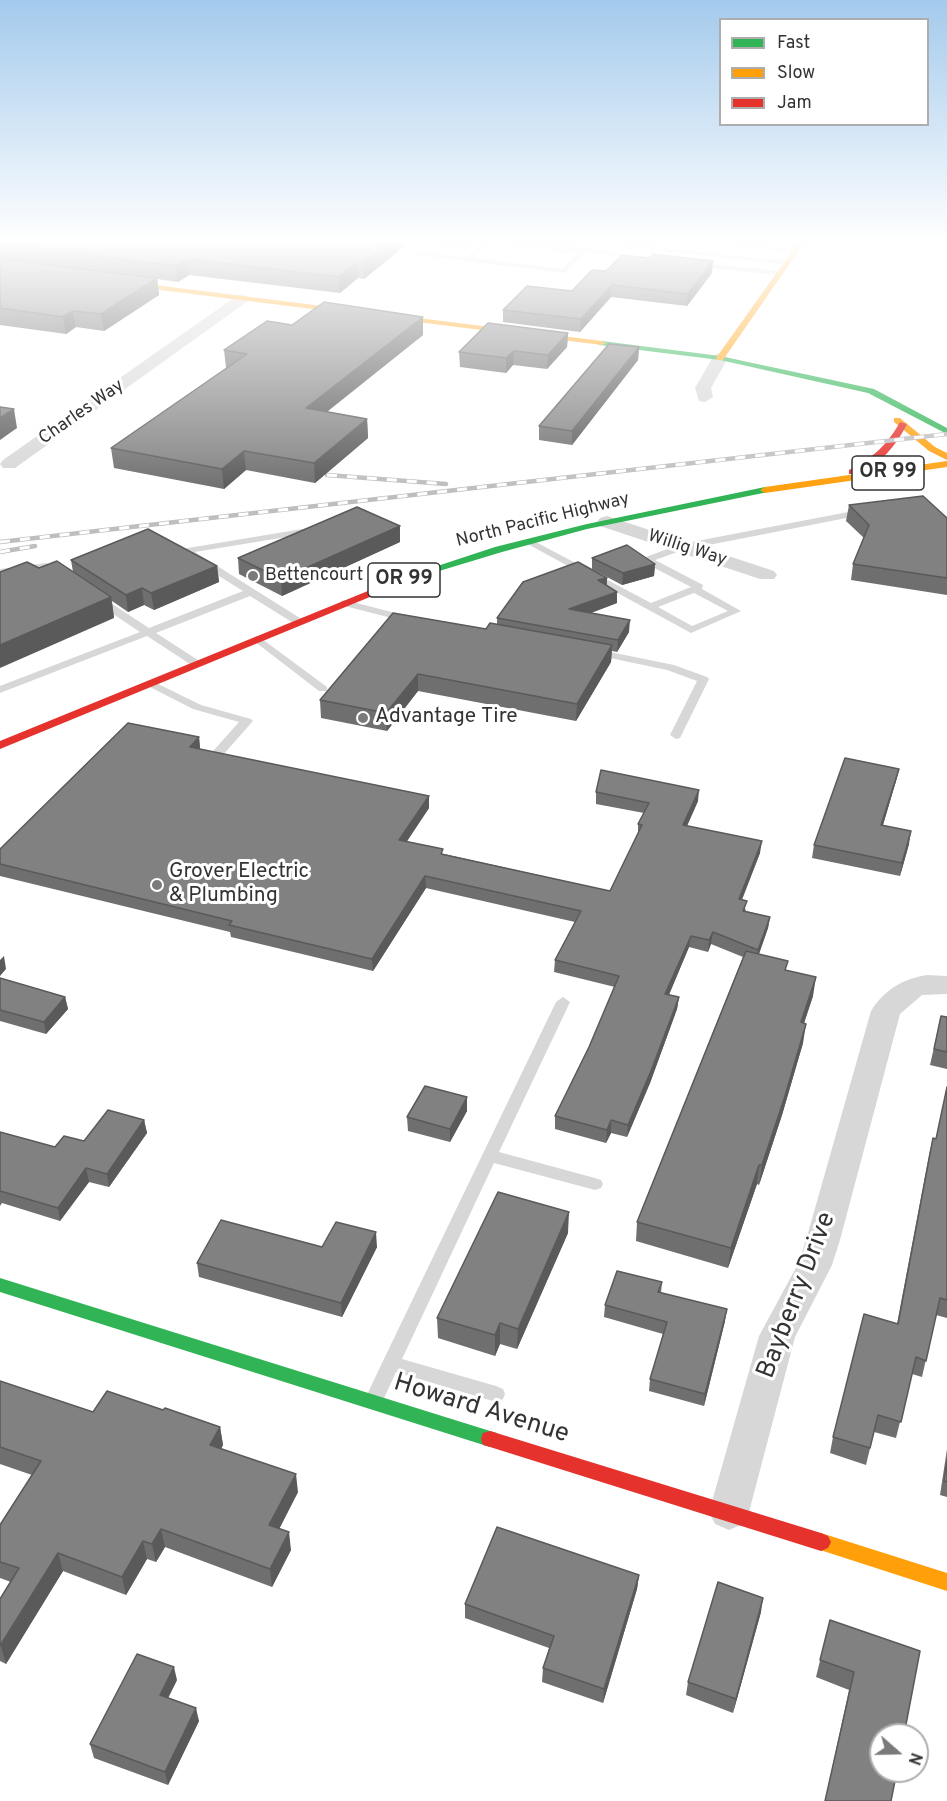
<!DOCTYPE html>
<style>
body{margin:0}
#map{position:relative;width:947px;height:1801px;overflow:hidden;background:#fff;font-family:Overpass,sans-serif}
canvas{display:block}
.legend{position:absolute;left:719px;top:18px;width:210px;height:108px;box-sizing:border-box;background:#fff;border:2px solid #adadad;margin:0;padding:8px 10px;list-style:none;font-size:18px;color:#333}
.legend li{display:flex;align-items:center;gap:12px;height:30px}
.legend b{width:30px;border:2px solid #adadad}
.north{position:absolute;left:869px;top:1723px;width:60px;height:60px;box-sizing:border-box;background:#fff;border:2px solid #adadad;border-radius:50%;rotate:110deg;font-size:16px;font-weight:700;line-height:24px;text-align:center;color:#333}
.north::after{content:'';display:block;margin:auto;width:21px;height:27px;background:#7a7a7a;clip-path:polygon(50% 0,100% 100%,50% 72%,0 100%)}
</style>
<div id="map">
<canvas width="947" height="1801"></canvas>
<ul class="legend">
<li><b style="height:8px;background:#30b455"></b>Fast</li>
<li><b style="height:8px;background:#ff9f0a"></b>Slow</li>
<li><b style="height:8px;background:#e5322d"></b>Jam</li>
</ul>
<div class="north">N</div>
</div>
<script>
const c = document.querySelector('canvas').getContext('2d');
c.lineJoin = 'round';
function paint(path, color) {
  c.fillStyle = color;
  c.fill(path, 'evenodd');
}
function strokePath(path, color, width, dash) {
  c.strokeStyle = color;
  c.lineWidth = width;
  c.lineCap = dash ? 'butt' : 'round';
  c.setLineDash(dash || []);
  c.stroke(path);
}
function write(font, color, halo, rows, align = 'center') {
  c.font = font + ' Overpass,sans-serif';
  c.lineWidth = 6;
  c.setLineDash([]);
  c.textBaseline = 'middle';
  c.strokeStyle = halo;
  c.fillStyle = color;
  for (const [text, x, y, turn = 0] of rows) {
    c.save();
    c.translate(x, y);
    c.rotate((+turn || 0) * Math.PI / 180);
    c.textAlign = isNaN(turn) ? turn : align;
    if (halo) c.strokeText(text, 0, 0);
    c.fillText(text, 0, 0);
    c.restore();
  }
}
paint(new Path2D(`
 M477 240 573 246 641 257 637 259 587 252 564 273 417 255 421 253 466 257 483 243 459 250 438 247 466 243ZM490 244 546 249C555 253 571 255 580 251L562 269 474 258Z
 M567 240H585L787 261 791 263 787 265Z
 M691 240H709L798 251 795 253Z
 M695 262 779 271 783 273 779 275 692 266V262Z
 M864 509 867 510V514L683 550 655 560 703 585 702 589 741 611 691 633 524 542 529 539 532 540 651 603 691 587 643 562V558L681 544ZM694 593 728 611 692 626 658 607Z
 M314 527 317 528V532L195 552 303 620V624H295L250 596 156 633 201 662V666H193L147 636 0 693V686L140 632 95 602V598H103L149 628 243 591 182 553V549Z
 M47 563 64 572V576H56L45 569 0 575V569Z
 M345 600 411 617 412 619 407 622 341 605V601Z
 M258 636 327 687V691H319L254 641V637Z
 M595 649 674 665 707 677 709 679 680 738 676 739 670 735 697 681 667 670 591 654 589 652Z
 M150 680 201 705 251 719 253 721 222 756H214L212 753 214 750 239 722 193 709 146 685 144 683Z
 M563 997 570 1002 499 1152 595 1178 601 1180 603 1184 601 1188 595 1190 494 1163 402 1359 496 1386 503 1389 505 1394 503 1399 496 1402 396 1372 380 1407 373 1409 366 1407 364 1401 382 1363 556 1002Z`), '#d7d7d7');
paint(new Path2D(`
 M243 294 250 298 248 301 15 468H3L0 464 3 460 238 295Z
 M720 353 728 358 711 388 713 397 705 402 699 401 695 388 714 355Z
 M607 516 774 571 777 575 774 579H760L600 526 597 522 600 518Z
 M927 975 947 976V994L922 995 900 1014 840 1240 832 1265 795 1337 749 1512 743 1524 729 1530 715 1524 709 1512 759 1336 798 1264 806 1240 871 1011C885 989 903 979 927 975Z`), '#d7d7d7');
paint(new Path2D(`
 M602 341 720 356 874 389 947 428V434L868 393 720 360 599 345 598 343Z
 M765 487 768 488V492L587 529 502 552 416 578H408L407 576 495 547 587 524Z
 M0 1278 490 1431 497 1433 499 1439 497 1445 490 1447 0 1292Z`), '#30b455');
paint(new Path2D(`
 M800 240H806L723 360H717L716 358Z
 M115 280 602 341 606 343 602 345 112 284 111 282Z
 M894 418H900L935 447 947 453V460L929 451 894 422Z
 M947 461V467L765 493 760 490 765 487Z
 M821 1533 947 1573V1591L814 1548 811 1542 814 1536Z`), '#ff9f0a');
paint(new Path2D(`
 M900 422 907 424C898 443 873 476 849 474V470C873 458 887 445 900 422Z
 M412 573 417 576 416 578 0 749V741Z
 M490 1431 821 1533 828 1536 831 1542 828 1548 821 1551 490 1447 483 1445 481 1439 483 1433Z`), '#e5322d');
const rail = new Path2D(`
 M327 475 446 484
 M0 542 947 434
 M0 552 35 546`);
strokePath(rail, '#bebebe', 4.5);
strokePath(rail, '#fff', 3, [10]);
paint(new Path2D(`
 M0 240H412L364 279 358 278 340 293 189 275 178 282 157 279 159 295 104 331 76 327 66 334 0 325Z
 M606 271 712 273 687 306 611 297 580 332 503 322V310L572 291Z
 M423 317V335L327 412 367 419 368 438 315 483 246 470 224 489 114 468 111 448 226 368 224 350 292 325Z
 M568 333 567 347 547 369 513 365 506 373 460 367 459 352Z
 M639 347 638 360 572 445 539 440V426Z
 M849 505 947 518V595L851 580 853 564 864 538 846 521Z
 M400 542 282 596 239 574 238 558Z
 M592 558 655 564 654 576 622 585 592 569Z
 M71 560 217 566 219 582 154 610 144 605 128 612 112 601 114 618 39 568 73 572Z
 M607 578V585L617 603 591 613 629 632 617 652 612 651 611 662 576 721 418 691 387 731 321 718 320 700 497 624V618Z
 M199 737 200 749 429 808 406 842 444 854 610 891 638 834V824L644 813 596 804V792L698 801 687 826 760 853 742 900 746 911 770 917 768 928 759 954 787 971 813 996 804 1023 803 1043 782 1115 759 1185 757 1184 728 1268 636 1241 637 1222 743 957 711 944 708 952 689 947 669 995 679 997 677 1009 650 1083 627 1137 611 1133 606 1143 555 1129V1116L589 1047 615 987 554 972 555 960 575 922 426 888 373 971 231 937 230 932 0 876V849Z
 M899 769 896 781 883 825 909 844 900 876 812 858 814 845Z
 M0 978 65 997 68 1009 46 1034 0 1021Z
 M941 1016 947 1017V1069L930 1065Z
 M947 1086V1318L936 1315 922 1377 912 1374 896 1438 874 1432 866 1465 830 1453 833 1437 897 1324 929 1155 933 1138 936 1139Z
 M467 1097V1111L450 1142 408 1131 407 1117Z
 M144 1120 147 1133 109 1187 89 1182 60 1221 2 1203 0 1206V1132L55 1147 84 1141Z
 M568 1233 517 1349 500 1344 495 1356 438 1338 437 1318Z
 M322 1247H377L342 1317 199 1277 197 1263Z
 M662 1282 661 1293 725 1321 704 1406 649 1391 650 1379 663 1334 604 1317 605 1305Z
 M0 1381 93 1412 163 1410 220 1427 223 1445 221 1449 298 1492 279 1529 291 1550 272 1587 165 1547 156 1562 147 1559 126 1595 63 1571 6 1664 0 1661V1599L11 1582 0 1578V1525L32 1475 0 1464Z
 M947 1449V1497L940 1495Z
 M639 1575 637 1589 603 1703 542 1682 543 1668 549 1648 465 1618V1604Z
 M761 1612 733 1713 686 1695 688 1682Z
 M830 1620 920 1651 891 1801H825L849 1690 816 1677Z
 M177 1680 168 1698 199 1721 168 1785 94 1758 90 1744Z`), '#6f6f6f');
paint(new Path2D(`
 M392 240H412L364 279 363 263Z
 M187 259 189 275 178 282 176 266Z
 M713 261 712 273 687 306 688 294Z
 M357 262 358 278 340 293 339 277Z
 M157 278 159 295 104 331 101 314Z
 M612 285 611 297 580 332 581 319Z
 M73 311 76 327 66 334 63 317Z
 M423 317V335L307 427 306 408Z
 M568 333 567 347 547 369 548 355Z
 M639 347 638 360 572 445V431Z
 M514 351 513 365 506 373V358Z
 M14 409 17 428 0 440V418Z
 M367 419 368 438 315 483 314 463Z
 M244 451 246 470 224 489 222 469Z
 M400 526V542L282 596 281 579Z
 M655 564 654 576 622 585 623 573Z
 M217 566 219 582 154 610 151 593Z
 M607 578 606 589 598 580Z
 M142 588 144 605 128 612 126 595Z
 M617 592V603L569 621V609Z
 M111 597 114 618 0 668V645Z
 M630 620 629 632 617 652 618 640Z
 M612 645 611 662 576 721 577 704Z
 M418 674V691L387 731 386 713Z
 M199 737 200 748 191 758 190 747Z
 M899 769 896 781 879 838 881 825Z
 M699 790 698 801 682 837 683 825Z
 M429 796V808L400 852 399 840Z
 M911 831 909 844 900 876 902 863Z
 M762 841 760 853 737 911 739 899Z
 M425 876 426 888 373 971 372 959Z
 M770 917 768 928 756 962 758 950Z
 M713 932 711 944 708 952 709 940Z
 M691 936 689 947 664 1006 665 994Z
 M4 956 6 969 0 976V960Z
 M816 977 813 996 798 1041 801 1022Z
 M65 997 68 1009 46 1034 44 1022Z
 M679 997 677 1009 650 1083 627 1137 628 1125Z
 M806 1024 803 1043 782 1115 759 1185 762 1165Z
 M467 1097V1111L450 1142V1129Z
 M144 1120 147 1133 109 1187 107 1174Z
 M611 1120V1133L606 1143 607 1130Z
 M759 1165 757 1184 728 1268 731 1248Z
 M86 1168 89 1182 60 1221 58 1208Z
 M569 1212 568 1233 517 1349 518 1329Z
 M376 1232 377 1247 342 1317 341 1303Z
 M727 1309 725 1321 704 1406 705 1394Z
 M500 1323V1344L495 1356V1335Z
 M220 1427 223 1445 213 1463 210 1445Z
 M296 1474 298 1492 272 1543 269 1525Z
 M161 1529 165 1547 156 1562 152 1544Z
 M289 1532 291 1550 272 1587 270 1569Z
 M143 1541 147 1559 126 1595 122 1577Z
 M58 1553 63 1571 6 1664 1 1646Z
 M639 1575 637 1589 603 1703 604 1689Z
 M763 1598 761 1612 733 1713 736 1699Z
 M174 1667 177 1680 163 1708 160 1695Z
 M196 1708 199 1721 168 1785 165 1772Z`), '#5a5a5a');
const building = new Path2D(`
 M0 240H392L363 263 357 262 339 277 187 259 176 266 0 244Z
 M653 254 713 261 688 294 612 285 581 319 503 310 527 286 572 291 592 270 606 271 622 255 650 258Z
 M0 259 157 278 101 314 73 311 63 317 0 308Z
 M324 302 423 317 306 408 367 419 314 463 244 451 222 469 111 448 247 354 224 350 267 321 292 325Z
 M488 323 568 333 548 355 514 351 506 358 459 352Z
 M609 344 639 347 572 431 539 426Z
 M0 407 14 409 0 418Z
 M923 496 947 518V578L853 564 869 525 849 505Z
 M357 507 400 526 281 579 238 558Z
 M148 529 217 566 151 593 142 588 126 595 71 560Z
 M627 545 655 564 623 573 592 558Z
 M57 561 111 597 0 645V572L27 562 39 568Z
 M578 562 607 578 598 580 617 592 569 609 630 620 618 640 497 618 523 582Z
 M393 613 486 629 490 623 612 645 577 704 418 674 386 713 320 700Z
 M128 723 199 737 190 747 429 796 399 840 443 849 441 854 610 891 642 825 638 824 649 803 596 792 601 770 699 790 683 825 762 841 739 899 747 901 743 911 770 917 758 950 713 932 709 940 691 936 665 994 679 997 651 1071 628 1125 611 1120 607 1130 555 1116 589 1047 619 976 555 960 581 911 425 876 372 959 229 925 232 921 0 864V849Z
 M845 758 899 769 881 825 911 831 902 863 814 845Z
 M746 951 788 961 785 970 816 977 801 1022 806 1024 785 1096 762 1165H759L731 1248 637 1222Z
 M0 978 65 997 44 1022 0 1010Z
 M941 1016 947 1017V1052L934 1049Z
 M425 1086 467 1097 450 1129 407 1117Z
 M947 1087V1300L940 1298 926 1361 916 1357 901 1422 878 1415 870 1448 833 1437 864 1314 898 1324 933 1138 936 1139Z
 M108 1110 144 1120 107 1174 86 1168 58 1208 0 1191V1132L55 1147 64 1136 84 1141Z
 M498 1192 569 1212 518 1329 500 1323 495 1335 437 1318Z
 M221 1220 322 1247 336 1222 376 1232 341 1303 197 1263Z
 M617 1271 662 1282 658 1292 727 1309 705 1394 650 1379 667 1322 605 1305Z
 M0 1381 93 1412 107 1391 163 1410 165 1408 220 1427 210 1445 296 1474 269 1525 289 1532 270 1569 161 1529 152 1544 143 1541 122 1577 58 1553 0 1646V1599L19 1568 0 1562V1525L41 1461 0 1447Z
 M947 1460V1482L944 1481Z
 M497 1527 639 1575 604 1689 543 1668 554 1636 465 1604Z
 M718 1582 763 1598 736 1699 688 1682Z
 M830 1620 920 1651 904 1735H881V1771H897L891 1801H825L854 1672 820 1660Z
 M137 1654 174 1667 160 1695 196 1708 165 1772 90 1744Z`);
paint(building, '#818181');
strokePath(building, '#5a5a5a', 1.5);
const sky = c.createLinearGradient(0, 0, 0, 492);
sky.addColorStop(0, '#a3caec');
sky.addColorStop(0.49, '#fff');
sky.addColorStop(1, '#ffffff00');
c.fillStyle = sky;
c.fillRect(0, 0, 947, 492);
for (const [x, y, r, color] of [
 [253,576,6,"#7a7a7a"],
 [363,718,6,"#7a7a7a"],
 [157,885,6,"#7a7a7a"]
]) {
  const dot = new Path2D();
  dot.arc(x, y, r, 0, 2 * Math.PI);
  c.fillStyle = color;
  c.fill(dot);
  strokePath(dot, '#fff', 2);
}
write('18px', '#333', '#fff', [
 ["Charles Way",82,413,-35],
 ["North Pacific Highway",543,521,-14],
 ["Willig Way",687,549,18]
]);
write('18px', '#333', '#fff', [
 ["Bettencourt",265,576]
], 'left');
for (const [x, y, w] of [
 [888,473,72],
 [404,580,72]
]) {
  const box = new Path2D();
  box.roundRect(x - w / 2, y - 17, w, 34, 4.5);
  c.fillStyle = '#fff';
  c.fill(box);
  strokePath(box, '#333', 1.5);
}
write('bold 20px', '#333', null, [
 ["OR 99",888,473],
 ["OR 99",404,580]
]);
write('21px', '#333', '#fff', [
 ["Advantage Tire",375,718],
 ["Grover Electric",169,873],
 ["& Plumbing",169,897]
], 'left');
write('26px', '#333', '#fff', [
 ["Bayberry Drive",798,1296,-69],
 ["Howard Avenue",481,1410,17]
]);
</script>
